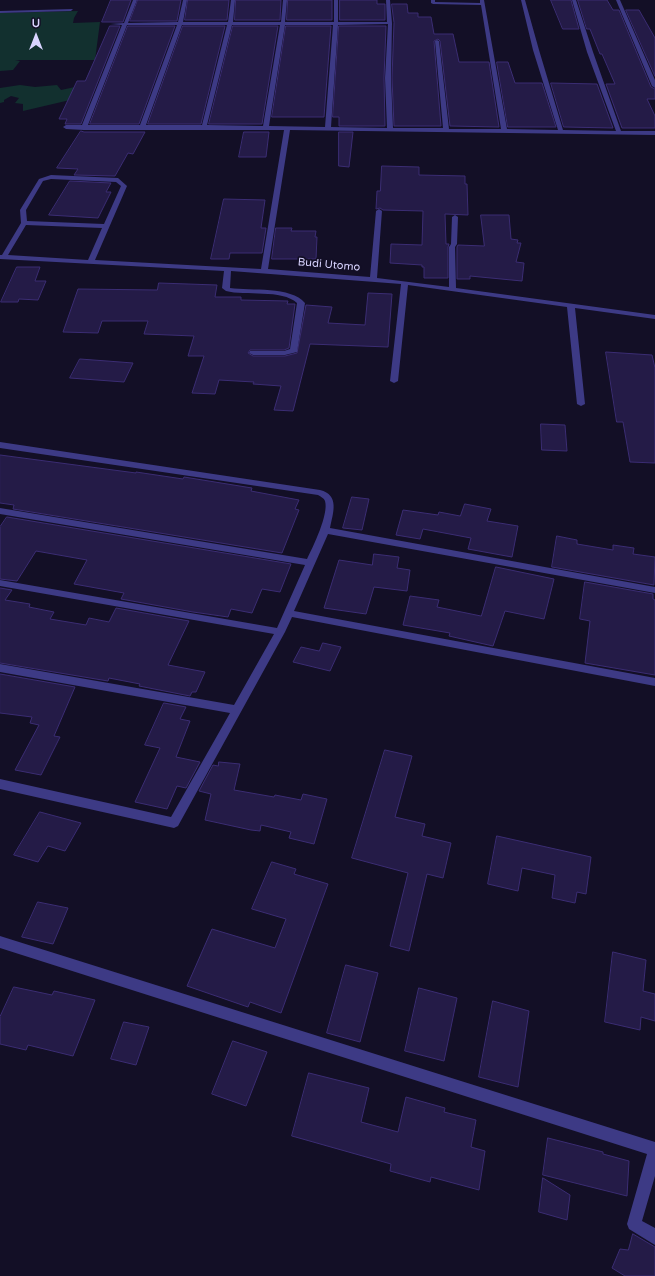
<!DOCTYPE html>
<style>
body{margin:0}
#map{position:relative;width:655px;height:1276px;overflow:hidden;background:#130f26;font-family:"Varela Round",sans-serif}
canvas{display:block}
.north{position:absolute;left:16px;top:16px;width:40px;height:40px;-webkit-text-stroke:3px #130f26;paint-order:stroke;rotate:0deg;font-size:11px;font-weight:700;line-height:16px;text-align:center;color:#d9d4ff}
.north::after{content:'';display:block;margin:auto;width:14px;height:18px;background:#d9d4ff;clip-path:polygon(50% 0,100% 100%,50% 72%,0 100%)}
</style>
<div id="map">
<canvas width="655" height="1276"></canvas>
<div class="north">U</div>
</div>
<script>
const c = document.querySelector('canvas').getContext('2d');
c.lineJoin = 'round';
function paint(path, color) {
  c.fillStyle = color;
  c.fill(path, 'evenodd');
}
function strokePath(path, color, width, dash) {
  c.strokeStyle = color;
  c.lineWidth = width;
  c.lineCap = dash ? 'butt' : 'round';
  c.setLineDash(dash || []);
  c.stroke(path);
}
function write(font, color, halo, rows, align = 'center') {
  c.font = font + ' "Varela Round",sans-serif';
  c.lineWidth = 3.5;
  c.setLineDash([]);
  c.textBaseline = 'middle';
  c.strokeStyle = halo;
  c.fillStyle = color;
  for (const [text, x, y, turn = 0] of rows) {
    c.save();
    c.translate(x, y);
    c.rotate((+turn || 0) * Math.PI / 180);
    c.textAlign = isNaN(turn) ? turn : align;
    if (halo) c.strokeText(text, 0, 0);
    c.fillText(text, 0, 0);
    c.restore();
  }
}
paint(new Path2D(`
 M78 11 74 18 73 23 100 22 95 60H15L20 61 13 70 0 71V13Z
 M20 85 35 87 57 85 61 90 75 87 70 100 23 111V104L15 103 19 98 11 96 4 100V102L0 103V88Z`), '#12302f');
const building = new Path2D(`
 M111 0H131L123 22H102Z
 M138 0H181L177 21H130Z
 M188 0H229L227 20H185Z
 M236 0H281L280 20H235Z
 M288 0H332V20H287Z
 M340 0H377V4H385V20H340Z
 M551 0H571L579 29H563Z
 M578 0H607L613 10H619L651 87 655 89V99H647L655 116V128H622L606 84H615L602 54H600L590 29H587Z
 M392 4H407L408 13H418V17H431L434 34H453L459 62H489L499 127 450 126 440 41 438 39 434 41 441 126H394L392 78 394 23Z
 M626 10H639L655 38V76Z
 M110 26H120L81 124H65L67 119H59L77 81H85Z
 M128 26H175L139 124H90Z
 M183 26H225L201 124H148Z
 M233 26H278L262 124H209Z
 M286 26H331L324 117H272Z
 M339 26H386L384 78 385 126H339V117H333Z
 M497 62H508L515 83H542L556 127H508Z
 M551 83 597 84 613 128 564 127Z
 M81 131 84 132H145L133 154 128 153 115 176 74 175 78 169 57 168Z
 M244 132H269L266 157H239Z
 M339 132H353L349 167 339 166Z
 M382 166 419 167V175L465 176V184H467L468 215 445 214 446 244H449L448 247V278H424V267H422V265L390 263 391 244 422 245 423 211 383 210 380 208 376 209 377 191H380Z
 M70 181 111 183 106 192H111L98 218 49 215Z
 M224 199 265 200 261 228H266L262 253H230L229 259H211Z
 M481 215H509L511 239 518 240 517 243H521L516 262 524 263 522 281 470 276V279H457V247L458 245 484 246Z
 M276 228H292L291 231H316L315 237H317L316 259H272Z
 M17 267H40L35 281H46L38 300 19 299 18 302H1Z
 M159 283 217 285 215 297H241V300L288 301 287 304H295L289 348 284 350H250L248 353 253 356H285L297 353 306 305 332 307 328 323 365 325 368 293 392 294 388 347 310 344 293 411 274 410 281 386 253 384 254 382 219 380 215 394 192 393 204 356H188L194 336 144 334 148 321H102L98 333 63 332 78 289 157 290Z
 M606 352 652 355 655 368V463L630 462 623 422H617Z
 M80 359 107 361 133 363 124 382 70 378Z
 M541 424 565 425 567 451 542 450Z
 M0 455 136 473V472L183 479 184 477 252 488 251 491 299 500 295 509 299 510 282 553 13 509 14 505 0 503Z
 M352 497 369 499 362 530 343 528Z
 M465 504 491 509 487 521 518 526 512 557 468 549 471 538 423 529 420 539 396 535 403 510 438 515 439 512 460 516Z
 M7 517 291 564 280 592 262 589 252 613 231 609 228 617 193 612 121 599 124 593 74 584 87 560 36 551 17 581 0 579V527Z
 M557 536 577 540V544L613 550V545L634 548 633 554 655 557 654 585 552 567Z
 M374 554 399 557 397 568 410 570 407 591 374 587 366 614 324 608 339 560 372 565Z
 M496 567 554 579 544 619 505 611 493 646 449 636 450 633 403 625 410 596 439 600 437 607 481 616Z
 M585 582 653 594V599L655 600V675L585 663 590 621 580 619Z
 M0 588 12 590 5 600 30 604 29 607 54 612 50 619 86 625 89 618 109 622 116 608 189 621 168 665 205 672 196 692H192L190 696 139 686 140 684 109 678 108 681 0 663Z
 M323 643 341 647 330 671 293 662 301 647 319 651Z
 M0 674 75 687 54 736 60 737 41 775 15 770 39 725 30 723 32 717 0 713Z
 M164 703 186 707 180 719 190 721 176 757 200 762 186 788 177 786 167 809 135 802 160 748 145 745Z
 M385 750 412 756 395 817 425 824 422 836 451 843 443 878 427 874 409 951 390 946 408 873 352 858Z
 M219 762 240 764 234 790 274 797 275 795 301 800 303 794 327 799 314 844 289 838 291 832 261 825 260 831 251 830 205 820 211 794 199 791 213 765 218 766Z
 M40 812 81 823 65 851 48 846 38 862 14 855Z
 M497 836 591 857 586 894 577 892 575 903 552 898 555 875 522 868 518 891 488 884Z
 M272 862 296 869 294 874 328 884 281 1013 250 1002 248 1007 187 986 212 929 275 948 286 919 252 909Z
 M38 902 68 908 53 944 22 937Z
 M613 952 646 960 643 991 655 994V1021L641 1017 640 1030 605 1022Z
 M346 965 378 973 360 1042 327 1033Z
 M14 987 52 995 54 991 95 1000 73 1056 28 1045 26 1050 0 1044V1017Z
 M419 988 457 998 444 1061 405 1051Z
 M493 1001 529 1011 518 1087 479 1077Z
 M124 1022 149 1027 136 1065 111 1059Z
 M233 1041 267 1052 246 1106 212 1094Z
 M309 1073 369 1088 361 1122 398 1132 406 1097 445 1108 444 1112 476 1120 471 1147 485 1151 479 1190 431 1177 430 1182 390 1171 391 1164 292 1136Z
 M548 1138 603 1152V1154L629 1161 627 1196 543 1175Z
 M543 1178 570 1195 567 1220 539 1212Z
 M633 1234 655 1247V1276H625L612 1268 620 1249 628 1250Z`);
paint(building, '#241b47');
strokePath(building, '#3b2d73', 1);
paint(new Path2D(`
 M133 0H137L128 23 178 22 183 0H187L183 22H228L231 0H235L233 22H281L283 0H287L285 22H334V0H338V22H387L386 0H390L392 23 391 78 393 128H443L435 41 437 40 439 41 449 129H501L481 5 433 4 431 3V0H435V2L480 3V0H484L507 129 558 130 533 50 521 0H525L539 50 563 130 616 131 587 52 572 0H576L593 52 621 131H655V135L290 130 268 269 370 277 376 211 379 209 382 211 377 278 449 287V247L451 244 452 217 455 215 458 217 457 244 455 247 456 288 655 315V319L575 308 585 404 581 406 577 404 567 307 408 285 398 381 394 383 390 381 401 284 231 271 230 288C251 291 291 286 305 303L297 352 285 355H253L249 353 250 351H284L290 349 297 303C282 289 245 296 226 291L222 288 224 271 0 259V255H2L21 223 20 210 39 179 51 175 118 178 127 186 95 260 261 269 284 130H84L66 129 63 127 66 125H82L122 25 110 24 124 23ZM388 24 385 78 387 128 331 127 338 25ZM127 25H177L140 125H88ZM182 25H227L202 125H146ZM232 25H280L263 126 207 125ZM285 25H333L325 127 269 126ZM51 179 116 182 121 186 104 224 27 221 26 210 43 181ZM26 225 102 228 88 260 8 255Z
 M616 0H620L655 80V88L652 86Z
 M73 9 71 11 0 13V11Z
 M0 442 320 490C340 495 333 513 330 528L655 587V593L328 534 294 611 655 678V686L292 617 285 632 178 826 174 828 0 789V779L171 817 230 713 0 672V664L234 705 274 634 0 586V580L277 628 305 565 0 514V508L307 559C313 547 329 514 325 501 324 498 321 497 318 495L0 448Z
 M0 936 655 1142V1176L642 1221 655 1228V1245L629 1229 627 1224 647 1154 0 948Z`), '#3d3a85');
write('11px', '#d9d4ff', '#130f26', [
 ["Budi Utomo",329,265,5]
]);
</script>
